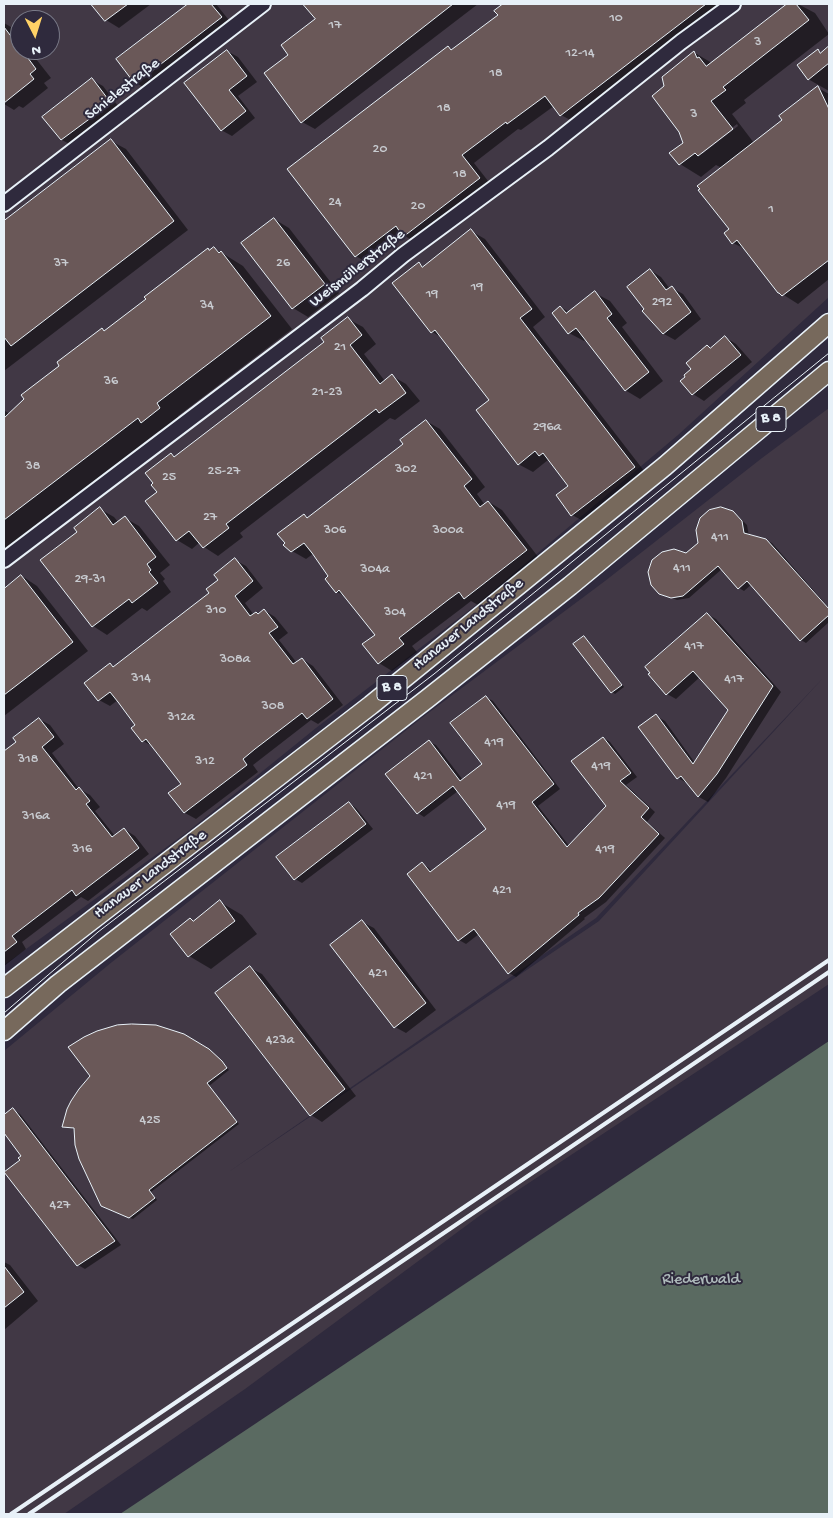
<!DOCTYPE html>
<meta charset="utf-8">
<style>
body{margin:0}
#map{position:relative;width:833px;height:1518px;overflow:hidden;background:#2f2a3d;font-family:"Gochi Hand",sans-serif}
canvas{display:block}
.frame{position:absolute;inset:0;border:5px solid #e8f1f8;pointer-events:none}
.north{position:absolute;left:10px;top:10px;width:50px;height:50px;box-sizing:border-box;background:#2f2a3d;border:1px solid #797a88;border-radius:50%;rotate:175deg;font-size:14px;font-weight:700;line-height:20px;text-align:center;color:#e8f1f8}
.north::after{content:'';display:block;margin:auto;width:18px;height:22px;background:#ffd166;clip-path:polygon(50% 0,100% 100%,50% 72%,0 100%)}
</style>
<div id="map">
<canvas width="833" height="1518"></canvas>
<div class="frame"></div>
<div class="north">N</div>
</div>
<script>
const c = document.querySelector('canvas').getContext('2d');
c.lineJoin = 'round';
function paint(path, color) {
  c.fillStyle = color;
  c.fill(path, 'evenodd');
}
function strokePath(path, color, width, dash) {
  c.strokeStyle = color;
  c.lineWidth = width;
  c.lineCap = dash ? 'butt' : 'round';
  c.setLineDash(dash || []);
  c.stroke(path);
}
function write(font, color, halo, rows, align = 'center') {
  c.font = font + ' "Gochi Hand",sans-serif';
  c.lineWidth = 4;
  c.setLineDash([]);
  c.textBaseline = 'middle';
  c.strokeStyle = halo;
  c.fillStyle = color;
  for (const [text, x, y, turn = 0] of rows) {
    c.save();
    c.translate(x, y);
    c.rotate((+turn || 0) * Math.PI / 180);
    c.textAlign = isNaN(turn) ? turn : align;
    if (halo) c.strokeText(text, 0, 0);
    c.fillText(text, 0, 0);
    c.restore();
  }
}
paint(new Path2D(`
 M4 4H829V297L678 435 476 605 316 728 186 833 4 965ZM20 20H50V50H20Z
 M829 408V984L482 1214 245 1389 64 1514H4V1051L112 962 423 717 605 581 762 458ZM824 677 599 921 227 1173 596 918Z`), '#413845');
paint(new Path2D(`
 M829 1041V1514H120Z`), '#5a6a61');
paint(new Path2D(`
 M93 4H151L119 28 106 20Z
 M190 4H216L232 24 147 89 136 83 118 60Z
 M305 4H478L315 129 302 122 290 55 317 19Z
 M505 4H721L723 8 574 122 561 115 554 106 521 130 518 129 474 163 492 186 417 243 405 236 369 264 356 256 289 170 448 48 452 51 499 15 496 11Z
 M789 4H798L815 13 829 34 744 100 746 103 732 114 754 143 784 120 818 88 829 94V279L798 304 779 292 747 250 733 243 722 168 716 165 701 177 680 164 684 144 666 87 695 53 712 63ZM737 124 738 126 702 154V151Z
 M4 23 11 27 20 39V50H29L51 78 44 83 48 88 23 108 19 106 14 110 4 104Z
 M829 48V91L808 79 818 51 822 53Z
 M227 51 238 57 257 82 238 96 255 118 232 136 221 130Z
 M92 80 103 86 121 110 73 146 62 140Z
 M111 141 126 149 188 230 4 371V223Z
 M274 219 289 228 339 293 308 317 293 308Z
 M471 231 485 239 545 317 533 327 648 476 587 523 572 515 570 486 551 462 548 460 533 472 518 464 490 400 443 338 432 332 419 264 424 267Z
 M214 248 243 266 292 329 178 416 181 421 164 434 159 431 4 550V413L5 411 10 414 102 329 106 331Z
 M650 270 661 277 670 289 672 288 683 294 701 319 675 340 664 334 644 311Z
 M595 293 610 301 627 323 622 327 663 381 640 399 625 390 586 339 584 341 569 333 561 307 569 312Z
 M348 319 363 327 376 344 364 354 385 381 392 376 406 384 420 401 395 420 390 418 335 460 240 533 243 537 218 556 204 547 200 542 192 549 177 540 147 502 158 493 171 454 176 457 326 342Z
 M725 337 736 344 752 362 704 401 693 394 682 381 711 349Z
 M426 421 440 429 485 487 477 494 485 505 489 502 502 510 539 558 478 605 471 601 462 608 412 646 417 652 392 671 379 663 377 635 346 597 337 592 330 576 313 554 306 559 292 551 304 515 309 518 405 444Z
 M100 509 114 517 119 523 125 518 139 526 170 565 160 573 165 579 163 581 171 592 147 611 142 608 107 635 93 626 79 532Z
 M733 512 738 516 747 525 749 536 766 540 772 543 829 608V622L806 643 801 640 752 584 744 591 739 588 722 569 689 598 677 600 660 593 686 555Z
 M235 560 246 566 263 588 245 603 254 615H258L264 610 275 617 288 633 279 640 297 663 302 659 313 666 343 705 318 724 311 720 253 765 258 772 196 819 185 813 170 793 182 784 154 747 143 741 136 725 118 700 110 706 99 700 110 664 115 667 211 593Z
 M22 576 37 586 88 651 4 716V590Z
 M707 614 716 619 781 692 726 778 708 802 699 797 688 782 687 783 678 778 656 716 665 721 695 763 729 710 700 677 676 699 667 694Z
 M584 637 587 639 624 687 615 694 612 692Z
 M486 697 493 701 560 789 538 806 570 847 607 806 604 738 610 742 637 777 626 785 655 812 647 822 665 838 606 902 584 918 585 919 516 977 509 973 479 934 466 944 459 940 408 874 422 864 429 868 432 872 488 829 458 791 424 817 418 813 429 742 436 745 463 780 484 764Z
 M39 719 50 725 64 744 52 753 79 789 90 795 100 807 95 811 115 836 124 829 135 836 149 854 88 901 81 897 22 942 26 949 4 966V753L18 742Z
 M349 803 356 808 373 829 302 883 295 879Z
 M220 902 242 915 257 934 211 969 189 956 194 922Z
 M362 922 374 928 436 1010 406 1033 395 1027Z
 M250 968 262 974 356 1096 322 1122 311 1115Z
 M212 1052 229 1070 209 1086 239 1124 151 1192 157 1200 133 1219 106 1208 75 1129 64 1126Z
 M13 1110 20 1114 121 1245 85 1269 78 1265 22 1160 23 1156 4 1131V1117Z
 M4 1262 10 1265 38 1301 4 1330Z`), '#0007');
const building = new Path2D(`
 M91 4H128L105 21Z
 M188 4H211L222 17 135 84 116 59Z
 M303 4H453L301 123 264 73 288 55 281 45 315 19Z
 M503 4H706L560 116 545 96 507 124 506 122 462 155 480 178 403 237 396 226 355 257 287 169 448 46 451 50 498 15 494 11Z
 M787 4H796L809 20 723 87 726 90 711 101 733 129 698 156 695 153 679 165 669 153 683 143 679 132 652 96 664 86 662 77 694 51 697 58 699 57 706 66Z
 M4 27 20 48V50H22L36 69 30 74 34 79 4 103Z
 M829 46V63L808 80 797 65 818 49 820 53Z
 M227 50 247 76 229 90 246 111 221 131 184 83Z
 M92 78 111 103 61 140 42 117Z
 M818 86 829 109V260L782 296 779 293H778L737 240 732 244 724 233 729 229 698 190 700 189 697 186 782 120 779 116Z
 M111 139 174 221 11 346 4 337V221Z
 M274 218 325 284 292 309 241 243Z
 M471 229 532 309 520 318 635 467 571 516 556 495 568 486 543 453 539 456 535 451 518 465 476 410 489 400 435 330 431 333 392 283 419 262 422 267Z
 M214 247 219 253 221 251 271 316 157 403 160 408 141 423 138 418 4 520V418L24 399 21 395 59 366 57 362 102 328 104 331 146 299 144 297 208 248 209 250Z
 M650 269 666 290 672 286 691 312 663 334 642 311 644 309 627 287Z
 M595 291 612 314 607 318 649 372 625 391 576 328 568 334 552 313 560 306 566 313Z
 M348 317 362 335 350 345 380 384 392 374 406 393 379 413 376 409 320 452 226 524 229 528 203 548 189 531 176 541 145 501 157 492 151 485 153 483 145 473 171 453 174 457 268 385 324 342 321 338Z
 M725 336 741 355 692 395 680 381 685 377 684 375 691 369 686 363 707 345 710 348Z
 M426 420 472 479 464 486 480 507 488 501 527 550 464 599 459 592 448 600 399 638 404 644 378 664 362 644 375 635 339 590 336 593 332 588 325 579 328 576 312 553 304 543 291 552 283 545 285 543 277 534 304 514 307 518 403 444 400 440Z
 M100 507 113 525 125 516 156 557 147 564 151 570 149 572 158 583 132 603 129 599 92 627 40 560 77 532 74 528Z
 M721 507 733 511 742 521 744 533 766 539 829 609V615L800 641 747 581 738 589 718 566 683 596 671 598 659 594 651 585 648 572 652 560 662 552 674 549 686 553 698 543 696 530 700 518 709 510Z
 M235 558 253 581 235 596 250 616 256 612 258 614 264 609 278 627 269 633 293 664 302 658 333 699 307 719 302 713 255 749 243 759 247 765 184 813 168 793 181 784 146 739 142 742 131 728 135 725 118 702 110 692 98 701 84 683 110 663 113 667 209 593 206 589 218 580 214 575Z
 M21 575 73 642 4 695V589Z
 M707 613 773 686 717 774 698 797 681 776 677 779 638 727 656 714 693 764 728 710 693 671 666 695 648 674 650 673 645 667Z
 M584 636 622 685 611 693 573 644Z
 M486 696 554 784 532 802 567 847 606 806 571 761 603 737 631 773 620 781 649 808 641 817 659 834 599 898 578 913 579 915 508 974 474 929 458 941 407 874 422 862 430 872 486 829 453 786 417 814 385 774 429 740 460 781 482 764 450 723Z
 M39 718 54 737 42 747 76 790 79 787 90 801 86 804 112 837 124 828 139 848 76 896 72 890 12 936 17 942 4 952V751L16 742 13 738Z
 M349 802 366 824 294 880 276 857Z
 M220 900 235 921 188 957 170 934 190 918 193 921Z
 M362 920 426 1003 394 1028 330 945Z
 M250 966 345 1089 310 1116 215 993Z
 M132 1024 156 1025 184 1034 209 1049 222 1061 227 1068 207 1083 237 1122 149 1190 155 1198 129 1218 101 1206 79 1159 75 1145 74 1128 62 1127 67 1109 71 1101 79 1089 90 1076 68 1047 84 1037 97 1031 117 1025Z
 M13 1108 115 1241 77 1266 4 1172 20 1160 18 1158 21 1156 4 1133V1115Z
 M4 1266 24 1292 4 1308Z`);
paint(building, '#6a5858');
strokePath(building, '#e8f1f8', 1);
const minor = new Path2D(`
 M4 204 263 4
 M4 560 362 289 403 255 548 148 681 42 733 4`);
const major = new Path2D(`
 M4 988 371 705 665 466 829 323
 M4 1031 58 984 427 699 570 586 829 371`);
strokePath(minor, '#e8f1f8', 18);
strokePath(major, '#e8f1f8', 21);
strokePath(minor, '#2f2a3d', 14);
strokePath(major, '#77695c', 18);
strokePath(new Path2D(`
 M4 1013 98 932 434 674 829 353`), '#e8f1f8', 1);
strokePath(new Path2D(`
 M11 1514 829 960
 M29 1514 829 972`), '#e8f1f8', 4);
write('14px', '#c8cbd0', null, [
 ["10",616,19],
 ["17",335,26],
 ["3",758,43],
 ["12-14",580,54],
 ["18",496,74],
 ["18",444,109],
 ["3",694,115],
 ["20",380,150],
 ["18",460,175],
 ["24",335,203],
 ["20",418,207],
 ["1",771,210],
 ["37",61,264],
 ["26",283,264],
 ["19",477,288],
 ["19",432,295],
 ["292",662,303],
 ["34",207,306],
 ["21",340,348],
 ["36",111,382],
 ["21-23",327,393],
 ["296a",547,428],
 ["38",33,467],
 ["302",406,470],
 ["25-27",224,472],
 ["25",169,478],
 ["27",210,518],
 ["306",335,531],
 ["300a",448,531],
 ["411",720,538],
 ["411",682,569],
 ["304a",375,570],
 ["29-31",90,580],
 ["310",216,611],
 ["304",395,613],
 ["417",694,647],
 ["308a",235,660],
 ["314",141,679],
 ["417",734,680],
 ["308",273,707],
 ["312a",181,718],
 ["419",494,743],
 ["318",28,760],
 ["312",205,762],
 ["419",601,767],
 ["421",423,777],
 ["419",506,806],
 ["316a",36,817],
 ["316",82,850],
 ["419",605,850],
 ["421",502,891],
 ["421",378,974],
 ["423a",280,1041],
 ["425",150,1121],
 ["427",60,1206]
]);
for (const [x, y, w] of [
 [771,419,30],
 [392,688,30]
]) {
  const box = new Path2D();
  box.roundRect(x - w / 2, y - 12.5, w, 25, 4);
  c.fillStyle = '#2f2a3d';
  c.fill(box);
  strokePath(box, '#e8f1f8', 1);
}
write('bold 15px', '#e8f1f8', null, [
 ["B 8",771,419],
 ["B 8",392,688]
]);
write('16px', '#e8f1f8', '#2f2a3d', [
 ["Schielestraße",123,90,-38],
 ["Weismüllerstraße",358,269,-38],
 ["Hanauer Landstraße",469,625,-39],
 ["Hanauer Landstraße",151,875,-37]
]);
write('16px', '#afbbbc', '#2f2a3d', [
 ["Riederwald",701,1281]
]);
</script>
